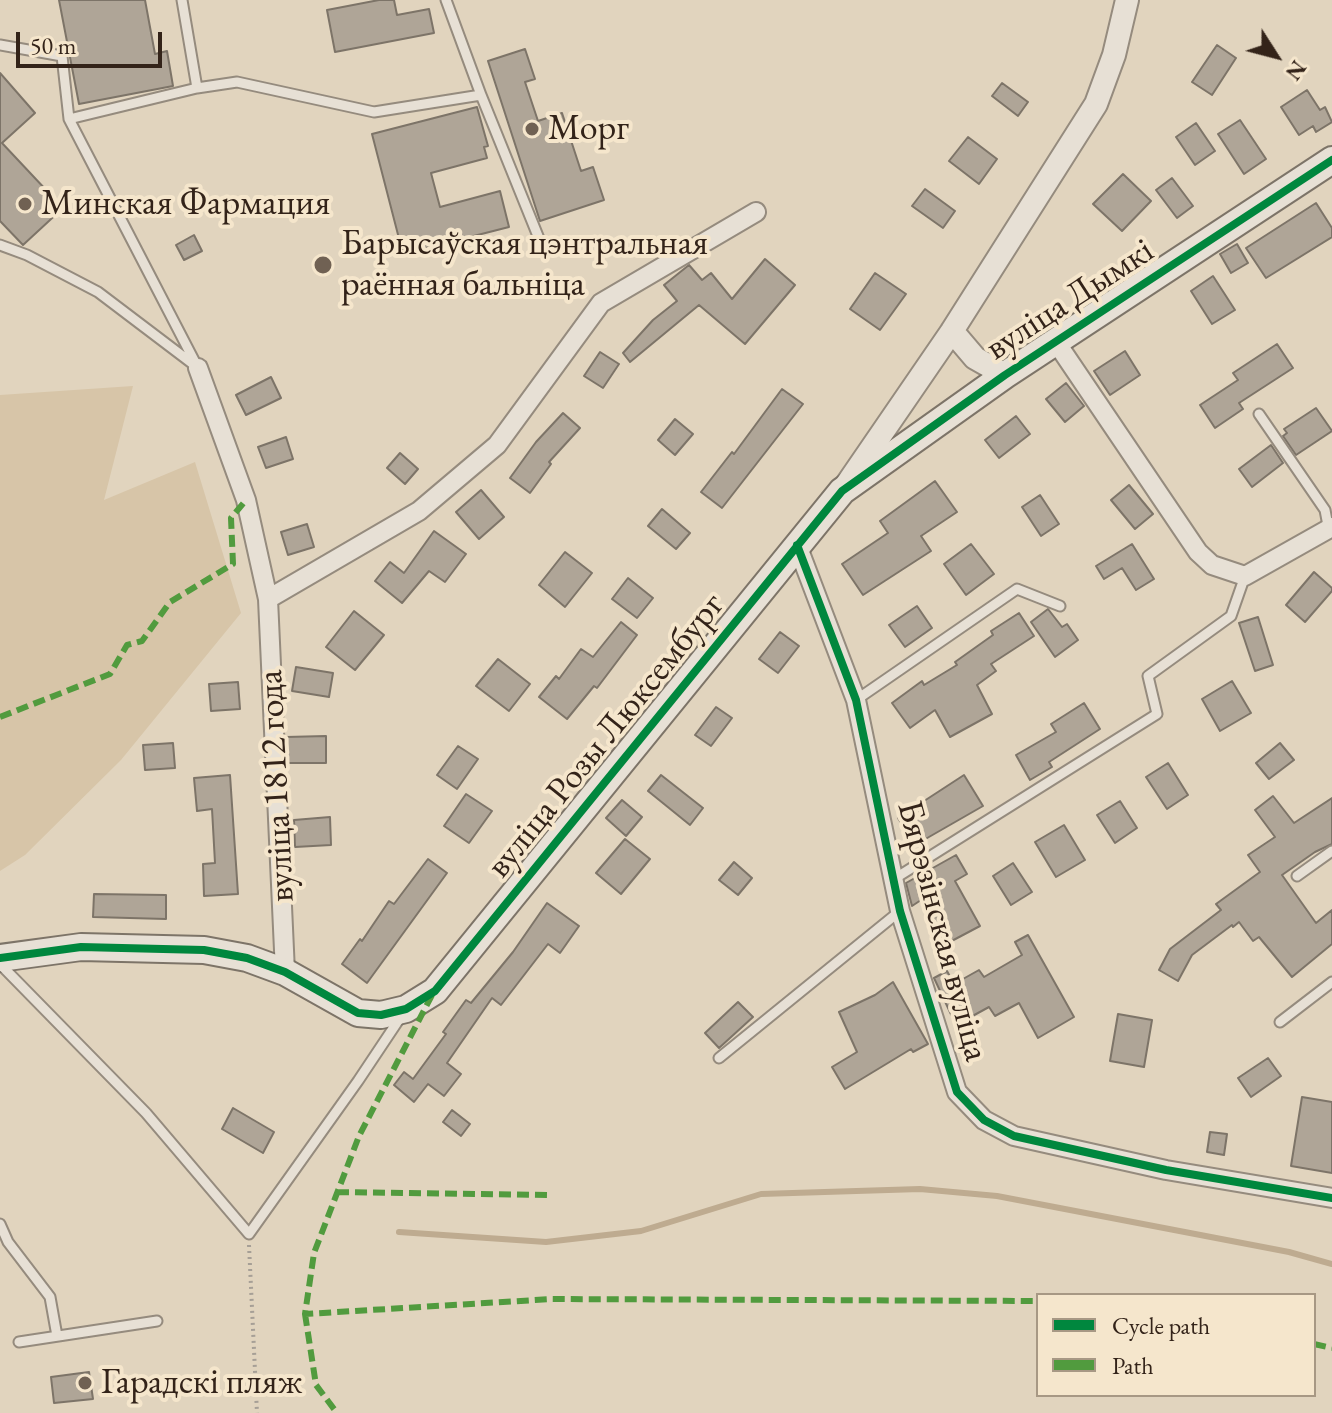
<!DOCTYPE html>
<meta charset="utf-8">
<style>
body{margin:0}
#map{position:relative;width:1332px;height:1413px;overflow:hidden;background:#e1d4be;font-family:"EB Garamond",serif}
canvas{display:block}
.legend{position:absolute;left:1036px;top:1293px;width:280px;height:104px;box-sizing:border-box;background:#f5e6cc;border:2px solid #a79884;margin:0;padding:10px 14px;list-style:none;font-size:24px;color:#332319}
.legend li{display:flex;align-items:center;gap:16px;height:40px}
.legend b{width:40px;border:2px solid #a79884}
.north{position:absolute;left:1236px;top:16px;width:80px;height:80px;-webkit-text-stroke:6px #f5e6cc;paint-order:stroke;rotate:126deg;font-size:22px;font-weight:700;line-height:32px;text-align:center;color:#332319}
.north::after{content:'';display:block;margin:auto;width:28px;height:36px;background:#332319;clip-path:polygon(50% 0,100% 100%,50% 72%,0 100%)}
.scale{position:absolute;left:16px;top:32px;width:146px;height:36px;box-sizing:border-box;border:4px solid #332319;border-top:0;padding-left:10px;font-size:24px;line-height:28px;white-space:nowrap;color:#332319;-webkit-text-stroke:6px #f5e6cc;paint-order:stroke}
</style>
<div id="map">
<canvas width="1332" height="1413"></canvas>
<ul class="legend">
<li><b style="height:10px;background:#00873e"></b>Cycle path</li>
<li><b style="height:10px;background:#519b3e"></b>Path</li>
</ul>
<div class="north">N</div>
<div class="scale">50 m</div>
</div>
<script>
const c = document.querySelector('canvas').getContext('2d');
c.lineJoin = 'round';
function paint(path, color) {
  c.fillStyle = color;
  c.fill(path, 'evenodd');
}
function strokePath(path, color, width, dash) {
  c.strokeStyle = color;
  c.lineWidth = width;
  c.lineCap = dash ? 'butt' : 'round';
  c.setLineDash(dash || []);
  c.stroke(path);
}
function write(font, color, halo, rows, align = 'center') {
  c.font = font + ' "EB Garamond",serif';
  c.lineWidth = 8;
  c.setLineDash([]);
  c.textBaseline = 'middle';
  c.strokeStyle = halo;
  c.fillStyle = color;
  for (const [text, x, y, turn = 0] of rows) {
    c.save();
    c.translate(x, y);
    c.rotate((+turn || 0) * Math.PI / 180);
    c.textAlign = isNaN(turn) ? turn : align;
    if (halo) c.strokeText(text, 0, 0);
    c.fillText(text, 0, 0);
    c.restore();
  }
}
paint(new Path2D(`
 M133 386 104 500 195 462 241 613 121 760 25 855 0 871V395Z`), '#d7c5a8');
strokePath(new Path2D(`
 M399 1232 546 1242 641 1231 761 1194 920 1189 997 1196 1289 1252 1332 1264`), '#beab90', 6);
const building = new Path2D(`
 M59 0H145L155 54 167 51 173 86 79 104Z
 M379 0H394L397 15 429 9 434 33 335 52 327 10Z
 M1217 45 1236 58 1212 95 1192 82Z
 M525 49 535 79 525 82 538 121 562 113 581 171 593 167 604 200 540 221 488 61Z
 M0 73 35 113 2 143 63 208 23 245 0 221Z
 M1002 83 1028 102 1018 116 992 96Z
 M1307 90 1320 110 1325 107 1332 122 1316 132 1313 126 1299 135 1281 107Z
 M477 107 488 146 484 147 487 158 431 173 440 207 500 191 509 227 403 254 372 134Z
 M1240 120 1266 159 1244 174 1218 134Z
 M1196 123 1215 151 1195 165 1176 137Z
 M968 137 997 159 979 184 949 161Z
 M1123 174 1151 201 1122 231 1093 204Z
 M1172 178 1193 206 1177 218 1156 190Z
 M925 189 955 211 943 228 912 206Z
 M1316 203 1332 228V237L1266 278 1246 248Z
 M194 235 202 251 184 260 176 245Z
 M1237 244 1248 263 1231 273 1220 254Z
 M765 259 795 285 745 344 699 305 630 362 623 353 653 320 677 301 664 285 689 265 702 280 711 273 732 299Z
 M875 273 906 294 880 330 850 309Z
 M1213 276 1235 310 1212 324 1191 291Z
 M1277 344 1293 368 1239 403 1243 409 1215 428 1200 405 1238 380 1233 373Z
 M1125 351 1140 375 1110 395 1094 371Z
 M600 352 619 364 603 388 584 376Z
 M271 377 281 398 246 415 236 395Z
 M1066 383 1084 406 1065 422 1046 399Z
 M782 389 803 404 722 508 701 492 732 452 734 454Z
 M1316 408 1332 431 1296 455 1283 436 1287 433 1284 429Z
 M563 413 580 428 549 462 551 464 530 493 510 478 536 442Z
 M1016 416 1030 434 999 458 985 440Z
 M675 419 693 434 675 455 658 440Z
 M286 437 293 459 266 468 258 447Z
 M1271 445 1283 463 1252 487 1239 469Z
 M400 453 418 469 405 484 387 468Z
 M935 481 957 512 921 536 931 551 863 595 842 564 888 533 880 521Z
 M1129 485 1153 514 1135 529 1111 500Z
 M481 490 504 517 479 539 456 512Z
 M1040 495 1059 524 1041 536 1022 507Z
 M662 509 690 533 676 549 648 526Z
 M307 524 314 547 288 555 281 532Z
 M434 531 466 554 445 582 429 571 402 603 375 581 390 562 404 573Z
 M971 544 994 574 966 595 944 564Z
 M1132 544 1154 579 1136 590 1122 568 1104 579 1096 566Z
 M565 552 592 573 565 607 539 585Z
 M1314 572 1332 588V591L1305 622 1286 605Z
 M628 578 653 598 637 618 612 599Z
 M917 606 932 628 905 647 889 625Z
 M1048 609 1062 627 1067 624 1078 640 1055 657 1031 622Z
 M354 611 384 635 355 670 326 647Z
 M1019 613 1034 636 991 664 996 671 977 685 992 714 950 737 935 710 910 728 892 703 922 681 924 685 957 665 955 662 993 635 991 631Z
 M1258 617 1273 665 1255 671 1239 623Z
 M621 622 637 635 597 688 594 686 567 719 539 697 556 676 559 679 581 649 593 657Z
 M780 632 799 646 778 673 759 659Z
 M498 659 530 684 509 711 476 686Z
 M296 667 333 673 329 697 292 691Z
 M1232 681 1251 713 1220 731 1202 699Z
 M238 682 240 709 211 711 209 684Z
 M1084 703 1100 729 1049 762 1052 767 1030 780 1016 755 1056 732 1051 724Z
 M716 707 732 718 711 746 695 735Z
 M326 736V763H288L286 737Z
 M173 743 175 768 145 770 143 745Z
 M1280 743 1294 760 1269 779 1256 763Z
 M458 746 478 759 457 789 437 775Z
 M1168 763 1188 795 1167 809 1146 777Z
 M230 775 238 894 204 896 203 864 215 863 212 809 197 811 194 778Z
 M661 775 703 808 690 825 648 791Z
 M964 775 983 806 915 845 898 818Z
 M466 794 492 811 469 843 444 826Z
 M1273 796 1294 823 1332 798V844L1315 852 1282 875 1316 923 1332 910V944L1292 977 1259 937 1253 941 1239 922 1233 927 1232 925 1192 955 1178 981 1159 970 1170 949 1221 910 1216 904 1260 872 1248 855 1275 837 1255 810Z
 M622 800 642 817 626 836 606 818Z
 M1120 801 1137 828 1115 843 1097 815Z
 M330 817 331 845 295 847 294 820Z
 M1064 825 1085 860 1056 877 1035 842Z
 M625 839 650 859 621 894 596 873Z
 M956 855 967 874 955 881 980 926 946 944 921 900 912 906 906 883Z
 M428 859 447 873 367 983 342 964 360 939 362 941 389 901 394 904Z
 M734 862 752 878 738 895 719 880Z
 M1013 863 1032 892 1011 905 993 876Z
 M94 894 166 895V919L93 917Z
 M547 903 579 926 560 953 548 944 501 1005 492 998 447 1063 461 1074 444 1096 428 1084 414 1102 394 1085 404 1072 413 1079 446 1034 443 1032 466 1000 471 1003 513 952Z
 M1028 935 1074 1017 1038 1038 1019 1003 995 1016 989 1007 956 1025 934 978 947 971 954 984 979 970 984 977 1022 955 1015 942Z
 M893 982 928 1044 913 1052 911 1049 845 1089 832 1067 857 1052 839 1012 875 995Z
 M738 1002 753 1017 719 1048 705 1033Z
 M1118 1014 1152 1020 1144 1067 1110 1061Z
 M1268 1058 1281 1076 1251 1097 1238 1078Z
 M1302 1097 1332 1102V1173L1291 1166Z
 M233 1108 274 1132 263 1153 222 1129Z
 M452 1110 470 1124 461 1136 443 1122Z
 M1210 1132 1227 1134 1224 1155 1207 1152Z
 M89 1372 93 1399 54 1403 51 1377Z`);
paint(building, '#afa597');
strokePath(building, '#7d7468', 2);
const service = new Path2D(`
 M182 0 197 88
 M446 0 481 95
 M0 45 62 56 69 119 198 368
 M69 119 197 88 237 82 374 112 481 95 542 246
 M0 245 27 255 98 292 193 364
 M1259 414 1325 510 1329 531
 M856 700 1017 589 1060 606
 M1297 876 1332 851
 M894 879 1157 714 1148 676 1231 616 1245 576
 M0 964 146 1113 249 1234 358 1081 402 1015
 M1280 1022 1332 982
 M719 1058 900 911
 M0 1224 8 1242 50 1297 57 1336
 M19 1342 157 1321`);
const minor = new Path2D(`
 M1056 342 1198 552 1212 565 1245 576 1332 527
 M198 368 246 500 268 599 285 972
 M797 545 856 700 900 911 957 1092 984 1120 1014 1136 1166 1170 1332 1198
 M268 599 419 511 497 445 601 303 756 212`);
const tertiary = new Path2D(`
 M952 331 975 358 1005 375
 M847 484 952 331 1096 104 1114 55 1127 0`);
const secondary = new Path2D(`
 M0 958 81 947 204 950 247 958 285 972 358 1013 381 1015 406 1009 435 991 842 491 1005 375 1332 160`);
strokePath(service, '#958b7e', 13);
strokePath(minor, '#958b7e', 22);
strokePath(tertiary, '#958b7e', 26);
strokePath(secondary, '#7d7468', 30);
strokePath(new Path2D(`
 M249 1245 257 1413`), '#a69f96', 4, [2, 4]);
strokePath(service, '#e7e0d5', 9);
strokePath(minor, '#e7e0d5', 18);
strokePath(tertiary, '#e7e0d5', 22);
strokePath(secondary, '#e7e0d5', 26);
strokePath(new Path2D(`
 M0 717 110 674 127 645 142 641 170 602 233 564 231 518 246 500
 M432 995 359 1136 314 1253 305 1314 552 1299 1038 1301
 M337 1192 548 1195
 M305 1314 316 1385 337 1413
 M1314 1344 1332 1348`), '#519b3e', 6, [12, 6]);
strokePath(new Path2D(`
 M797 545 856 700 900 911 957 1092 984 1120 1014 1136 1166 1170 1332 1198
 M0 958 81 947 204 950 247 958 285 972 358 1013 381 1015 406 1009 435 991 842 491 1005 375 1332 160`), '#00873e', 8);
for (const [x, y, r, color] of [
 [532,129,8,"#706153"],
 [25,204,8,"#706153"],
 [323,265,10,"#706153"],
 [85,1383,8,"#706153"]
]) {
  const dot = new Path2D();
  dot.arc(x, y, r, 0, 2 * Math.PI);
  c.fillStyle = color;
  c.fill(dot);
  strokePath(dot, '#f5e6cc', 3);
}
write('36px', '#332319', '#f5e6cc', [
 ["Морг",548,129],
 ["Минская Фармация",41,204],
 ["Барысаўская цэнтральная",341,244],
 ["раённая бальніца",341,285],
 ["Гарадскі пляж",101,1383]
], 'left');
write('36px', '#332319', '#f5e6cc', [
 ["вуліца Дымкі",1070,300,-33],
 ["вуліца Розы Люксембург",606,736,-51],
 ["вуліца 1812 года",277,786,-93],
 ["Бярэзінская вуліца",942,931,75]
]);
</script>
